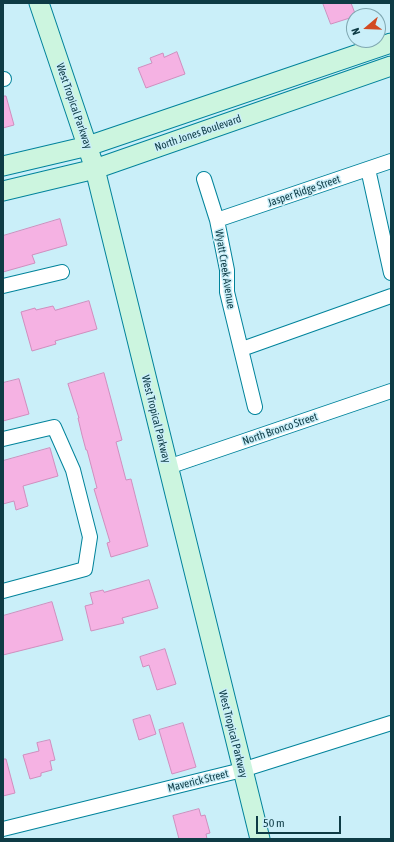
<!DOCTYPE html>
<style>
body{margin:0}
#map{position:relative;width:394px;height:842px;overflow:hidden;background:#caeff9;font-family:"Asap Condensed",sans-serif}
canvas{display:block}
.frame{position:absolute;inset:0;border:4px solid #0e3b45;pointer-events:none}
.north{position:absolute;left:346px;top:8px;width:40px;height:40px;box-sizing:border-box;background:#caeff9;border:1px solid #7fa7b1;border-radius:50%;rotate:251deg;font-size:11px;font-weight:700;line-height:16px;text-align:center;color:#0e3b45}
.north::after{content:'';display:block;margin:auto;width:14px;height:18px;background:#d24a21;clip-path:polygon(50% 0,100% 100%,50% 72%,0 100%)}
.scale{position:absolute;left:256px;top:816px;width:85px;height:18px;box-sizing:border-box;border:2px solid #0e3b45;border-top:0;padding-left:5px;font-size:12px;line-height:14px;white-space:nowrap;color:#0e3b45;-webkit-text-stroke:3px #caeff9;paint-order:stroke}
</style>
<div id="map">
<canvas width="394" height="842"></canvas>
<div class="frame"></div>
<div class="north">N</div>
<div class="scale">50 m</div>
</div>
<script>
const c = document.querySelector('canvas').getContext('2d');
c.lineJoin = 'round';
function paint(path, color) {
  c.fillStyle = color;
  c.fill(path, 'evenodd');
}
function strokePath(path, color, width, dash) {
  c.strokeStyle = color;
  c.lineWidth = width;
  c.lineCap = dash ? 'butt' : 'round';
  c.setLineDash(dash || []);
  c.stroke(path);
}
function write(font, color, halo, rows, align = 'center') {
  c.font = font + ' "Asap Condensed",sans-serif';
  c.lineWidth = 3;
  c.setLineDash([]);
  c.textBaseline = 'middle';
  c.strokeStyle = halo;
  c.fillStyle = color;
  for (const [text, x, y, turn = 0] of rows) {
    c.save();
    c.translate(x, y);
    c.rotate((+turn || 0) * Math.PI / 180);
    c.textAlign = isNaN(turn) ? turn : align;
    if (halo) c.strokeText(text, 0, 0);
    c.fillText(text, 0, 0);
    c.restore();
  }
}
const building = new Path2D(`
 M323 3H351L356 16 331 24Z
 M177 52 185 74 146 88 138 68 152 63 150 58 163 53 164 57Z
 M3 96H6L14 125 3 128Z
 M60 219 67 245 32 255 35 263 3 272V236Z
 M89 301 97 329 55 341 56 344 32 351 21 312 35 308 36 310 53 306 55 310Z
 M104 373 122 440 116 442 126 480 131 479 148 546 111 557 107 543 110 542 94 489 97 488 87 450H86L82 435 78 418H79L68 384Z
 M19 379 29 414 3 421V383Z
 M50 448 58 476 23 486 28 506 16 510 14 501 3 504V461Z
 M149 580 158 608 122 618 124 623 91 631 85 606 93 604 90 593 103 590 104 592Z
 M52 602 63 640 3 655V616Z
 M165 649 176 684 157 690 149 665 143 667 140 657Z
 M150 715 156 734 139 740 133 720Z
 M183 723 196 767 172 774 159 730Z
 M50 740 55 760 50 761 52 770 41 773V776L30 779 23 755 39 751 37 743Z
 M3 759H6L15 793 3 796Z
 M199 809 201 816 205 815 210 833 206 834 207 839H179L173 816Z`);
paint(building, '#f5b2e3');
strokePath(building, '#cf8ebe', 1);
const street = new Path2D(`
 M3 79H4
 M368 169 391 273
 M204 179 217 220 227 270V292L255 407
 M217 220 391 161
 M3 286 62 272
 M242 349 391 296
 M3 439 54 427 73 470 90 537 85 569 3 591
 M168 467 391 391
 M3 829 242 770 391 723`);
const secondary = new Path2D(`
 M39 3 95 169 260 839
 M3 166 88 146 391 43
 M3 191 95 169 391 66`);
strokePath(street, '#00839b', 16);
strokePath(secondary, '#00839b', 21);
strokePath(street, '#fff', 14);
strokePath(secondary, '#ccf5df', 19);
write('11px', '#0e3b45', '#caeff9', [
 ["West Tropical Parkway",74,106,71],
 ["North Jones Boulevard",198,133,-19],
 ["Jasper Ridge Street",304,191,-19],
 ["Wyatt Creek Avenue",225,269,81],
 ["West Tropical Parkway",156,419,76],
 ["North Bronco Street",280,429,-19],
 ["West Tropical Parkway",233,734,76],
 ["Maverick Street",198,781,-14]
]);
</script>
